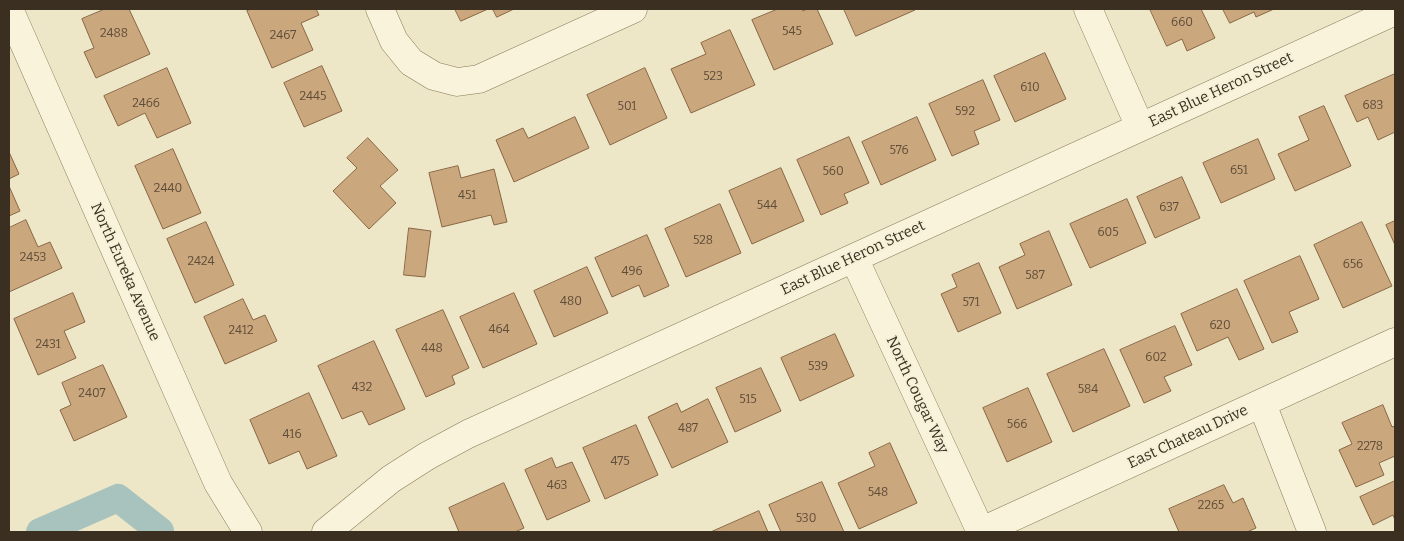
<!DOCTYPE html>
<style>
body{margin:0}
#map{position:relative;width:1404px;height:541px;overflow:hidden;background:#eee7c7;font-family:Bitter,serif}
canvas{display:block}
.frame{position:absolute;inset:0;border:10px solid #3a2f20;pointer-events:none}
</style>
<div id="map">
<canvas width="1404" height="541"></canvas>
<div class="frame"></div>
</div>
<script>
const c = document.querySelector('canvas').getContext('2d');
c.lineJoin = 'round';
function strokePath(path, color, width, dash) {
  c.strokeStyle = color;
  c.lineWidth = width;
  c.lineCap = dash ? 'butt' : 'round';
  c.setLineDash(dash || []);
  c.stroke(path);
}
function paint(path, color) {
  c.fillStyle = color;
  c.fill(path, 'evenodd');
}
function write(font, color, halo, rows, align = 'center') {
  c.font = font + ' Bitter,serif';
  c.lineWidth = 4;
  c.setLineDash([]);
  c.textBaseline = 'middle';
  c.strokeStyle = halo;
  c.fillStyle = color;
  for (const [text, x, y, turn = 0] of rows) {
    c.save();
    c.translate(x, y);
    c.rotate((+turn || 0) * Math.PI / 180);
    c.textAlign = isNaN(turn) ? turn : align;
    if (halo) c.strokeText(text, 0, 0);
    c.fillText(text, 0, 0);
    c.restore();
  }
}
strokePath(new Path2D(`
 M40 532 118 498 160 531`), '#a8c2bd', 28);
const building = new Path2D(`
 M105 9H129L150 54 96 78 84 52 94 48 82 19Z
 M252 9H316L319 15 301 23 313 50 272 68 247 11Z
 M455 9H488L461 21Z
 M493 9H514L497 17Z
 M778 9H802L803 11 807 9H817L833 44 774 70 752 20Z
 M844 9H914L915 10 856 36Z
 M1150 9H1201L1215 38 1187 51 1182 39 1167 46Z
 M1223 9H1274L1256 17 1254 12 1230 23Z
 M730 30 755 85 691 113 671 69 706 54 701 43Z
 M1045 53 1066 99 1015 122 994 76Z
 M322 66 342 111 304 127 284 83Z
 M167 68 191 123 157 138 145 113 118 126 104 96Z
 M645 68 667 118 610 145 587 95Z
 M1395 74V132L1378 140 1368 117 1357 122 1345 96Z
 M983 80 1000 120 974 131 979 144 952 156 929 104Z
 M1324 106 1351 166 1295 191 1278 154 1309 140 1299 117Z
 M575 117 589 148 514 182 496 140 523 128 528 138Z
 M917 117 936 160 881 185 862 142Z
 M849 137 869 183 844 194 848 203 821 215 797 160Z
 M368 138 398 170 380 186 396 203 369 229 333 191 357 168 347 158Z
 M1258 139 1275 179 1221 203 1203 163Z
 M173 149 201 213 163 229 135 166Z
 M9 152 19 174 9 179Z
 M458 166 461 178 494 169 507 222 494 225 491 215 442 227 429 173Z
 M781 168 804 221 752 244 729 191Z
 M1182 177 1200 218 1155 238 1137 197Z
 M9 186 20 211 9 216Z
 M1127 199 1146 243 1090 268 1070 224Z
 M720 204 741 253 686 277 665 229Z
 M26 220 38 247 50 242 62 268 9 292V228Z
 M1395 221V245L1386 225Z
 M206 222 234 285 195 303 167 239Z
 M1362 222 1392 286 1343 308 1314 245Z
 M409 228 431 231 425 277 404 275Z
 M1049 231 1072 285 1017 309 999 267 1025 255 1020 244Z
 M647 235 669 286 644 297 639 285 612 297 595 258Z
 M1300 256 1319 299 1289 312 1298 332 1272 343 1244 281Z
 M979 263 1001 313 958 332 941 294 957 287 952 275Z
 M587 267 608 313 554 337 534 291Z
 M1237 289 1264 349 1239 360 1228 337 1197 351 1181 314Z
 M73 293 85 322 64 331 76 358 38 375 14 319Z
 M514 293 537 344 483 368 460 317Z
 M243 299 253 320 265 315 277 341 225 364 204 317Z
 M443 310 469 368 452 376 455 384 426 397 396 330Z
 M1175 326 1192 365 1164 377 1171 391 1144 403 1120 350Z
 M835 334 854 376 800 401 781 358Z
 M374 341 405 409 369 425 362 411 342 419 318 366Z
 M1104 349 1130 406 1073 432 1047 374Z
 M103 365 127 417 74 441 60 410 71 405 62 383Z
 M761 368 781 411 735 432 716 388Z
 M1028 388 1052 442 1007 462 983 408Z
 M309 393 337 456 307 469 299 451 269 464 250 420Z
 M708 399 728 442 672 468 648 417 677 403 681 412Z
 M1383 405 1392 427 1395 426V456L1379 463 1384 475 1356 487 1339 450 1352 444 1342 423Z
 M636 425 658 475 605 499 583 448Z
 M890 443 917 503 859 529 838 483 875 466 869 453Z
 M552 458 556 468 572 462 590 501 547 520 525 470Z
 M1395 481V520L1393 515 1373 525 1360 497Z
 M822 482 844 532H781L769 505Z
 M504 483 524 528 515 532H459L449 508Z
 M1224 485 1233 503 1243 498 1256 528 1247 532H1179L1169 509Z
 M759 511 768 532H711Z`);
paint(building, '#cba77e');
strokePath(building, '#886643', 1);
const minor = new Path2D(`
 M9 9 218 483 248 532
 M380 9 394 41 411 62 434 76 457 82 479 79 633 9
 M1088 9 1140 127
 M854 258 981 532
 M1262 404 1312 532
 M326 532 391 479 427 456 468 434 1395 11
 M980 532 1395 342`);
strokePath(minor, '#89795c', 29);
strokePath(minor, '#f8f3da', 28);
write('12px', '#5e4d38', null, [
 ["660",1182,23],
 ["545",792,32],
 ["2488",114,34],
 ["2467",283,36],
 ["523",713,77],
 ["610",1030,88],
 ["2445",313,97],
 ["2466",146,104],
 ["683",1373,106],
 ["501",627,107],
 ["592",965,112],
 ["576",899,151],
 ["651",1239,171],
 ["560",833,172],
 ["2440",168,189],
 ["451",467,196],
 ["544",767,206],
 ["637",1169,208],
 ["605",1108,233],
 ["528",703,241],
 ["2453",33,258],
 ["2424",201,262],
 ["656",1353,265],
 ["496",632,272],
 ["587",1035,276],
 ["480",571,302],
 ["571",971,303],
 ["620",1220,326],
 ["464",499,330],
 ["2412",241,331],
 ["2431",48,345],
 ["448",432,349],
 ["602",1156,358],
 ["539",818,367],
 ["432",362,388],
 ["584",1088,390],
 ["2407",92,394],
 ["515",748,400],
 ["566",1017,425],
 ["487",688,429],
 ["416",292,435],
 ["2278",1370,447],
 ["475",620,462],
 ["463",557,486],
 ["548",878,493],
 ["2265",1211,506],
 ["530",806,519]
]);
write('15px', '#3a2f20', '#f5f0d7', [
 ["East Blue Heron Street",1221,90,-25],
 ["East Blue Heron Street",853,258,-25],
 ["North Eureka Avenue",125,272,66],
 ["North Cougar Way",917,395,65],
 ["East Chateau Drive",1188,437,-25]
]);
</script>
